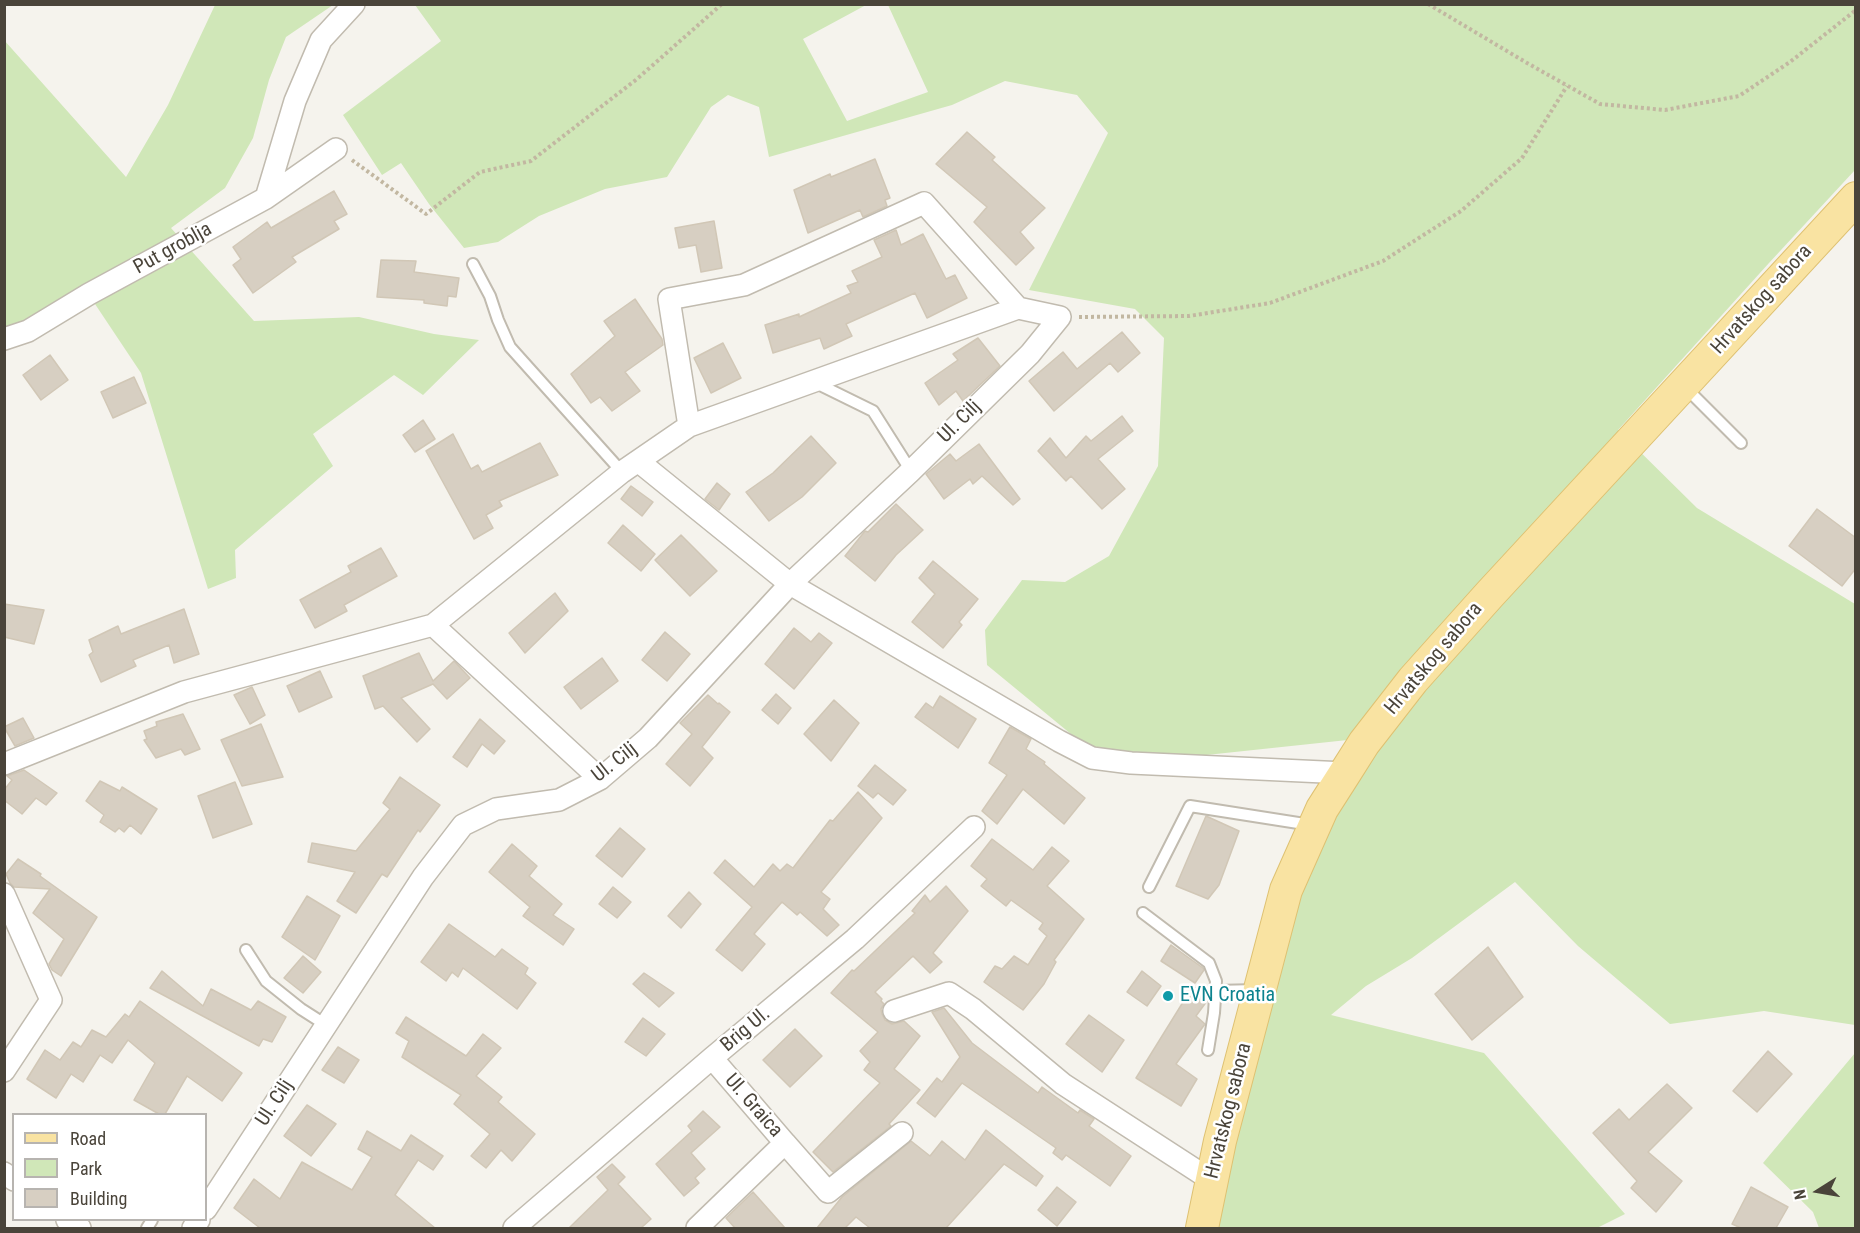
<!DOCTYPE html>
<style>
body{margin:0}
#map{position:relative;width:1860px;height:1233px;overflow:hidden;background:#f5f3ed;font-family:"Roboto Condensed",sans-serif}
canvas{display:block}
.frame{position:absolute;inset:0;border:6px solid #4a443a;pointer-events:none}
.legend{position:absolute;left:12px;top:1113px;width:195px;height:108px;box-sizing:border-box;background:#fff;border:2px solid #b7b4b0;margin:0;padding:8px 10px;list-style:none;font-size:18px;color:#4a443a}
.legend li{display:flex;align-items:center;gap:12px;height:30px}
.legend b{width:30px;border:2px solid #b7b4b0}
.north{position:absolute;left:1788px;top:1161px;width:60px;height:60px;-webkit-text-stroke:4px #fff;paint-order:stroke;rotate:259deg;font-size:16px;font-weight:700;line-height:24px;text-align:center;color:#4a443a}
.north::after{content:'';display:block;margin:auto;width:21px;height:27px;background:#4a443a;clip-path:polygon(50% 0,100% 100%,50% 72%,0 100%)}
</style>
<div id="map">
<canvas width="1860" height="1233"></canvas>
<div class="frame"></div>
<ul class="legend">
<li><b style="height:8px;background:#f9e3a2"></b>Road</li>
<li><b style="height:16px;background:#d0e7b8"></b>Park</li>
<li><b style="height:16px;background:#d7cfc2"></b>Building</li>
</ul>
<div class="north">N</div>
</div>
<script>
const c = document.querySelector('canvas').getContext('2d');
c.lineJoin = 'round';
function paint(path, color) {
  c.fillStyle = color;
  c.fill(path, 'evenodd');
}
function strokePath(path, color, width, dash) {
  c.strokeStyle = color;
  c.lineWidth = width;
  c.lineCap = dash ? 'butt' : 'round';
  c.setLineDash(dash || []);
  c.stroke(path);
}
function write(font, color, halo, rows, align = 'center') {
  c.font = font + ' "Roboto Condensed",sans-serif';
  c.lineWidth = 5;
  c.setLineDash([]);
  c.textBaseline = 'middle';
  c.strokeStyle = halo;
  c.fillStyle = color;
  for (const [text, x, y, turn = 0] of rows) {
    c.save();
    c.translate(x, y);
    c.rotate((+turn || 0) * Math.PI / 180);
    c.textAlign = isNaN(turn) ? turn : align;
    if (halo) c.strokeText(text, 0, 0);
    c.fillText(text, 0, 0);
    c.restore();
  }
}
paint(new Path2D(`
 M215 5H333L286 37 269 80 253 138 225 188 171 228 254 321 359 317 434 334 479 340 423 395 394 375 313 434 333 466 235 550 236 578 208 589 141 373 89 295 5 339 4 40 126 177 168 105Z
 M415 5H866L803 39 847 121 928 92 888 5H1855V170L1769 263 1618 430 1697 508 1855 604V1025L1764 1011 1670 1024 1578 946 1515 882 1412 958 1366 986 1331 1015 1484 1053 1625 1214 1597 1228H1202L1286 890 1357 739 1131 763 1077 739 987 665 985 630 1022 580 1065 582 1109 556 1158 466 1164 338 1135 309 1029 290 1108 133 1077 95 1005 81 952 105 769 157 759 107 728 95 711 107 667 177 605 189 539 216 498 242 464 248 429 204 401 163 382 175 343 115 441 41Z
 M1855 1053V1228H1819L1813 1212 1763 1163Z`), '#d0e7b8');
const building = new Path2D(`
 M967 132 995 157 992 160 1045 208 1020 232 1034 248 1016 265 974 222 987 207 936 164Z
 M875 159 890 198 885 200 887 206 863 217 860 210 808 233 794 190 830 174 831 177Z
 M334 191 347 214 334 221 339 229 292 257 296 262 253 293 233 265 241 259 233 247 267 222 271 228Z
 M714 221 722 268 701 272 696 245 679 248 675 228Z
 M896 230 901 245 923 234 946 279 955 275 967 298 927 318 915 293 846 324 852 336 824 349 820 338 773 353 765 325 799 314V317L851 293 847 286 858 282 852 271 882 257 874 240Z
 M381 260 416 261 414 272 459 278 456 297 448 296 447 306 424 303V300L377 297Z
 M635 299 662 339 663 345 625 372 640 391 612 411 600 397 591 403 571 374 615 336 604 321Z
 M1122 332 1140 353 1118 372 1110 363 1054 411 1029 381 1063 352 1077 369Z
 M978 338 1000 366 963 401 956 391 939 405 925 383 958 360 953 354Z
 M723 343 741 378 711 393 694 358Z
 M50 355 68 380 41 400 23 375Z
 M134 377 146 403 113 418 101 392Z
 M1122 416 1133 431 1098 459 1125 489 1102 509 1071 476 1066 481 1038 451 1050 438 1066 458 1086 436 1091 441Z
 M423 420 435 439 415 452 403 435Z
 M453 434 471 469 478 465 482 472 540 443 558 475 499 501 502 506 486 515 493 528 474 539 426 451Z
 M811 436 836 463 802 497 769 521 746 492 773 473Z
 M979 444 1020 499 1013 505 982 476 973 484 970 479 944 499 926 474 950 454 956 461Z
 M717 483 730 494 719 510 705 499Z
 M631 486 653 502 642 516 621 499Z
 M896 504 923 530 896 555 875 581 845 556 865 531 868 532Z
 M1817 509 1856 538V568L1842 586 1789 546Z
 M623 525 655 554 641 571 608 543Z
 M681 535 717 571 690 596 655 560Z
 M381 548 397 576 344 605 347 611 315 628 300 600 351 572 348 566Z
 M933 561 978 599 959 622 962 625 943 648 912 622 935 594 919 578Z
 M555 593 568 611 525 653 509 633Z
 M4 604 44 610 34 644 4 637Z
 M184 609 199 654 174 663 169 645 133 660 136 666 101 682 89 655 93 652 89 640 118 626 121 634Z
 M794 628 811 642 819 633 832 643 794 689 765 664Z
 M665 632 690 654 667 681 642 660Z
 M419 653 433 681 454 661 470 678 447 699 433 684 401 698 430 729 417 742 383 706 375 709 363 676Z
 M602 658 618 681 581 709 564 687Z
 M320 671 332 697 299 712 287 686Z
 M252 687 265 715 250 724 234 695Z
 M776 694 791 708 778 724 762 710Z
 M708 695 718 704 719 703 730 712 702 747 713 758 690 786 666 764 692 734 680 723Z
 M940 696 976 719 958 748 915 717 926 703 933 708Z
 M834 700 859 723 831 761 804 734Z
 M183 714 200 749 185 755 181 749 156 758 144 740 147 739 144 731 157 726 156 722Z
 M23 718 34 738 15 746 4 727Z
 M480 719 505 741 494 754 482 744 467 767 453 757Z
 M261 724 283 777 242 786 221 740Z
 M1010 727 1031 739 1026 749 1045 762 1044 764 1085 798 1064 824 1023 789 997 824 982 811 1007 775 989 763Z
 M875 765 906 790 893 805 878 793 873 798 858 786Z
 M24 770 57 793 46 805 36 798 22 814 4 800V790L12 780 7 776Z
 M400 777 440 805 420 832 418 830 387 877 382 874 356 913 337 901 355 872 308 862 312 843 356 851 390 809 383 803Z
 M100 781 120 791 122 787 157 809 141 834 130 825 124 832 119 828 115 832 100 822 104 815 86 801Z
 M235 782 252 824 213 838 198 796Z
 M858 792 882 818 821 892 830 899 823 909 839 925 827 936 800 912 797 915 782 902 754 934 765 944 742 971 716 950 752 907 714 873 725 860 754 887 773 864 780 871 787 864 793 868 830 820 833 821Z
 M1206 816 1239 831 1219 885 1208 899 1176 886Z
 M620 828 645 849 622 877 596 856Z
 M992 839 1033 870 1052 847 1069 861 1047 886 1084 919 1054 960 1056 962 1044 984 1023 1010 984 982 995 966 1002 969 1014 956 1028 965 1047 936 1039 929 1043 923 1011 900 1006 906 981 886 987 879 971 866Z
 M512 844 537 866 529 876 562 904 553 915 574 929 563 945 523 916 530 907 489 872Z
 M18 859 41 874 40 876 97 917 61 976 52 970 49 964 64 939 33 913 50 889 14 887 10 883 6 874Z
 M946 886 968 911 933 953 942 962 930 973 913 956 875 992 882 999 881 1001 884 1004 881 1009 882 1014 885 1020 892 1024 904 1021 920 1036 894 1069 920 1090 889 1124 891 1126 833 1172 813 1152 880 1083 864 1070 870 1062 860 1051 878 1032 831 993 852 970 854 971 915 913 912 911 925 895 930 902Z
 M613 887 631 902 617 918 599 904Z
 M689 892 701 904 681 928 668 916Z
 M307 896 340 916 315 960 282 937Z
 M449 924 495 957 502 949 528 968 525 974 536 983 517 1009 463 968 458 977 452 972 446 981 421 962Z
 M1171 945 1203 968 1204 970 1195 983 1161 961Z
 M1488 947 1523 997 1472 1040 1435 994Z
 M303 956 321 972 303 993 284 978Z
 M162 971 203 1006 211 989 251 1010 258 1001 286 1017 272 1042 263 1039 259 1046 150 988Z
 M1142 971 1161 986 1147 1006 1127 992Z
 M644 973 674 993 659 1007 633 984Z
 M1193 986 1207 998V1001L1196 1016 1205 1024 1176 1064 1197 1079 1181 1106 1136 1078Z
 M140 1001 242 1073 222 1101 187 1076 165 1114H159L134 1100 155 1063 128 1040 112 1063 100 1055 83 1082 71 1074 56 1098 27 1079 45 1050 60 1060 73 1042 81 1047 92 1030 106 1037 125 1014 129 1017Z
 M944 1008 972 1043 1038 1093 1042 1087 1078 1113 1080 1110 1094 1119 1089 1126 1131 1156 1110 1186 1066 1155 1062 1160 1053 1153 1056 1148 962 1083 935 1117 917 1103 937 1078 942 1082 960 1057 932 1012Z
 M1089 1015 1124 1040 1102 1072 1066 1044Z
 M406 1017 466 1056 483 1034 501 1048 476 1076 502 1097 498 1102 535 1134 512 1161 501 1150 486 1168 471 1156 490 1134 454 1104 461 1095 402 1057 409 1041 396 1033Z
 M643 1018 665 1034 646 1056 625 1042Z
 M795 1029 822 1056 790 1087 763 1060Z
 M338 1047 359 1060 344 1083 322 1070Z
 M1768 1051 1792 1074 1757 1112 1733 1091Z
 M1667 1084 1692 1108 1648 1152 1682 1181 1656 1212 1631 1188 1637 1181 1593 1133 1619 1109 1629 1120Z
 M307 1105 336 1124 311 1156 284 1136Z
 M703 1111 720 1127 691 1153 705 1169 695 1178 699 1183 684 1196 656 1164 692 1131 688 1126Z
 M986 1130 1043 1176 1036 1186 1004 1164 946 1228H870L856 1217 845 1228H817L842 1197 911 1141 930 1156 942 1141 965 1160Z
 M367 1131 401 1151 411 1135 443 1156 433 1170 418 1160 395 1195 435 1228H260L234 1208 254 1179 280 1199 302 1162 352 1190 372 1157 358 1149Z
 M612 1164 625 1177 618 1184 651 1219 641 1228H569L608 1190 597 1177Z
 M1057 1187 1076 1202 1057 1226 1038 1210Z
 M1751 1187 1788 1207 1776 1228H1741L1732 1224Z
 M753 1192 785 1228H735L726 1218Z`);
paint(building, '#d7cfc2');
strokePath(building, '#d1c7b6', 1.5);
const service = new Path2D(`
 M473 264 490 296 498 320 510 347 622 472
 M814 382 873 411 911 471
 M1686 388 1741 443
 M1149 887 1190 806 1311 825
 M1143 913 1209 963 1216 981 1214 1013 1208 1050
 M246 950 266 981 301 1009 326 1025
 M1215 991 1257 990
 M147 1228 152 1220`);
const minor = new Path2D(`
 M266 198 295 101 321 40 354 4
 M4 339 28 331 89 294 266 198 336 149
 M638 461 790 584 1059 741 1092 758 1131 763 1345 773
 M433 625 600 779
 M4 764 184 692 433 625 622 472 689 426 1018 308
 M4 894 51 1000 4 1071
 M894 1011 949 993 973 1009 1063 1084 1211 1180
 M785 1143 828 1192 902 1133
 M4 1173 14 1180
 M206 1209 423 877 463 825 496 809 559 800 600 779 648 738 790 584 911 471 1030 354 1060 317 1018 308 924 203 744 285 669 299 689 426
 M67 1220 80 1228
 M193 1228 199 1220
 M514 1228 712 1058 855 939 974 827
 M697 1228 785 1143 712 1058`);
const primary = new Path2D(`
 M1202 1228 1220 1141 1286 890 1322 809 1345 773 1364 743 1413 680 1490 594 1856 198`);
strokePath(service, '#c1bbaf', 14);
strokePath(minor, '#c1bbaf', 24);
strokePath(primary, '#dec172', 34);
strokePath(new Path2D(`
 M1428 4 1527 63 1600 104 1665 110 1739 96 1790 62 1856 10
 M352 160 426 214 480 172 531 161 637 79 722 4
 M1079 317 1189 316 1270 303 1383 261 1461 211 1522 158 1567 86`), '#c2b7a1', 4, [3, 3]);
strokePath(service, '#fff', 10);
strokePath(minor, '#fff', 21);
strokePath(primary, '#f9e3a2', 32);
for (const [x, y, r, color] of [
 [1168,996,6,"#0f9aa8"]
]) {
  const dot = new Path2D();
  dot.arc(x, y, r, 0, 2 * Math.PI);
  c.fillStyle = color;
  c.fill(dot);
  strokePath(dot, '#fff', 2);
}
write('20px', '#4a443a', '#fff', [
 ["Put groblja",173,249,-29],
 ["Hrvatskog sabora",1762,300,-48],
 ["Ul. Cilj",960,422,-45],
 ["Hrvatskog sabora",1434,659,-50],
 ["Ul. Cilj",615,763,-38],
 ["Brig Ul.",746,1030,-40],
 ["Ul. Cilj",275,1103,-57],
 ["Ul. Graica",753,1106,49],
 ["Hrvatskog sabora",1229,1111,-76]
]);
write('20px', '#0d838f', '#fff', [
 ["EVN Croatia",1180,996]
], 'left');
</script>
